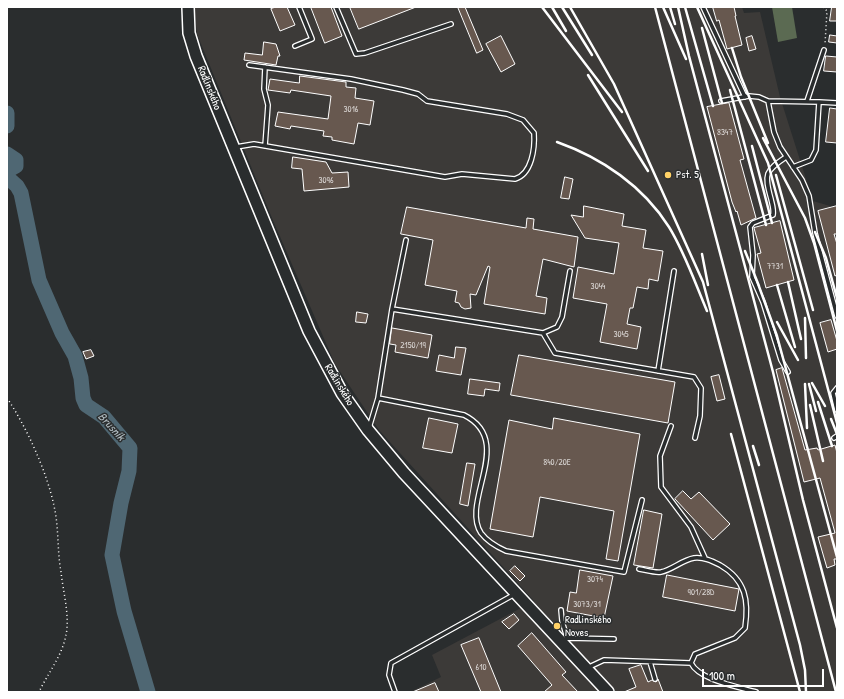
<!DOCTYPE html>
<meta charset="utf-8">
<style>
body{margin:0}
#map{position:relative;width:844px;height:699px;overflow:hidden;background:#2a2d2e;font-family:"Patrick Hand",sans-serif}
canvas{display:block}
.frame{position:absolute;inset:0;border:8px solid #fff;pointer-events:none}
.scale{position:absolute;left:702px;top:669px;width:122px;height:18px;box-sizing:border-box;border:2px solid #fff;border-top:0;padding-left:5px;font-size:12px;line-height:14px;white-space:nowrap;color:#fff;-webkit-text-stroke:3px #2a2d2e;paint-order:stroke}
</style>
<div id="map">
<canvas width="844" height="699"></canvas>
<div class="frame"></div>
<div class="scale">100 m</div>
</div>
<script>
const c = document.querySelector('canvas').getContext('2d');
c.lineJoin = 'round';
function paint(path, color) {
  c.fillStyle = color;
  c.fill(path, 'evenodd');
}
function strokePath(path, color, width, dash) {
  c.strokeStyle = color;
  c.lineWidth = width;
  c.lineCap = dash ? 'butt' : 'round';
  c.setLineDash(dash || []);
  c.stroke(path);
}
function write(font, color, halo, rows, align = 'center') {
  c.font = font + ' "Patrick Hand",sans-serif';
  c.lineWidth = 3;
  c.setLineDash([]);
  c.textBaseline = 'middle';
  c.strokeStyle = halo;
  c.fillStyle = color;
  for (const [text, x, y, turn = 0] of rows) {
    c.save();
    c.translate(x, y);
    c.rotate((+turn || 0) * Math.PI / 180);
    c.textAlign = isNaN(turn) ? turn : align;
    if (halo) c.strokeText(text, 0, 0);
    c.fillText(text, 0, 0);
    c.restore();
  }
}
paint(new Path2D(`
 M194 7H742L744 13 760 12 780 97 813 201 830 206 837 233V692H410L441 677 432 655 534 601 379 430 335 364 272 218 197 34Z`), '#3c3a38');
paint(new Path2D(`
 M772 7H792L797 38 778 42Z`), '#5b6a52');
strokePath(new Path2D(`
 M7 113V126
 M7 154 16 160V166L7 171
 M7 177 17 186 21 193 39 280 62 333 75 356 81 378 83 398 86 405 104 417 130 448 129 471 121 503 112 555 124 611 148 692`), '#4f6773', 15);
const building = new Path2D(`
 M276 7H287L295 25 280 31 271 9Z
 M311 7H331L342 36 325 43Z
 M350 7H416L359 29Z
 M458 7H465L483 50 477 53Z
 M713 7H734L736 16H735L742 45 727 49 719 20 717 21Z
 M832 7H837V21H830Z
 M830 35 837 36V43L829 42Z
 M501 36 515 64 501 72 486 44Z
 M752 36 756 49 749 51 746 38Z
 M264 42 276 44 280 56H278L276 65 244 60 245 53 262 55Z
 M826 56 837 57V72L824 71Z
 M300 76 346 82V87L356 88 355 98 374 101 370 125 358 123 354 144 332 140V137L323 136 324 131 291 126 290 129 275 126 278 112 328 119 331 96 291 90 290 93 268 90 270 79 299 83Z
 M729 103 744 159 740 160 756 218 741 225 737 211 736 212 732 202 707 107Z
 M830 108 837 109V143L826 142Z
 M293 157 326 162 332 173 348 172 349 187 304 191 302 169 292 168Z
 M565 177 573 179 569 199 561 198Z
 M584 206 624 214 622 226 646 230 643 248 663 251 658 281 649 279 648 289 637 287 633 308H630L627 324 641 327 637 349 600 342 607 304 573 298 578 267 614 274 619 243 585 238 571 215 583 217Z
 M837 206V234H834L837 244V275L835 276 818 211Z
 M407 207 526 228 527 218 534 219 533 229 578 237 574 267 543 259 536 296 547 298 545 314 484 304 490 267 488 266 476 295 470 294 471 308 465 309 461 307 459 303 455 302 457 291 425 285 433 240 401 234Z
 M780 221 794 280 766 288 757 254 761 253 754 228Z
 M357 312 368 314 366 323 356 322Z
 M831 320 837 341V349L828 352 820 323Z
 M392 328 432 335 428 358 395 352 396 345 390 344Z
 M456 347 466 348 461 375 436 371 439 355 454 358Z
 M91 350 94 356 86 359 83 352Z
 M519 355 675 382 668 423 511 395Z
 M782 368 805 450 817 448 818 450 835 445 837 453V559H834L835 565 827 568 818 537 835 533 820 478 804 482 776 370Z
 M719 375 725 399 717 401 711 377Z
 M470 379 500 383 499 391 485 389 484 396 468 394Z
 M429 418 458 424 452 453 423 448Z
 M554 418 640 434 618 561 606 559 614 511 540 497 533 537 490 529 509 420 552 429Z
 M467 463 475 464 468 506 460 504Z
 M683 491 691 499 699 492 730 524 713 540 675 499Z
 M644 510 662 514 653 568 634 565Z
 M515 566 525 576 520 581 510 571Z
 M580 570 613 576 604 618 567 611 570 592 576 593Z
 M667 575 739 589 735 611 663 597Z
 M514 614 519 620 509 629 502 622Z
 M532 633 566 672 562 675 578 692H544L552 685 518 646Z
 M479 638 501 692H481L461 645Z
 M641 665 648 682 652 680 656 682 658 679 663 692H624L636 687 629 669Z
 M435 683 439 692H413Z`);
paint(building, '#67584f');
strokePath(building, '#fff', 1);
const lane = new Path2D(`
 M336 7 356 54 365 53 451 24
 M703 7 745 97
 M295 46 312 39 299 7
 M721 101 749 96 759 97 768 101 819 102
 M768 101 774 132 780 147 802 180 809 196 815 233 837 316
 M807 101 824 50
 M265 146 268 105 264 89 265 67
 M236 147 254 144 445 177 462 174 515 179C532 174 535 148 534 133L523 120 507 114 427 101 418 94 403 90 351 79 249 65
 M786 157C765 171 764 174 771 199 772 204 774 209 773 215L753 223 750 227 753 255 752 277 763 302 781 360 788 372
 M793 167 811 160 816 150 819 102 837 103
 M392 309 406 240
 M543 333 557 327 562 317 570 271
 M658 371 674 271
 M837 388 833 393 837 410
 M378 398 392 309 543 333 555 353 694 377 701 388 700 416 695 438
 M671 426 660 456 661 487 691 527 705 558
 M369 428 378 398 464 415C516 441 460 501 481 533 487 541 497 547 506 551L624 572 642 500
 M834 438 837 436
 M639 569C646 570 654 573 661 572 672 570 682 560 694 558 704 557 712 561 720 565 746 580 749 601 745 628L735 638 695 654 691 663
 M561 610 562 621 567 638
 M562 641 567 638 614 639
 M650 662 655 679
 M587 668 604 660 691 663C699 680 739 687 756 692
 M395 692 389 675 391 663 515 594`);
const secondary = new Path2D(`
 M188 7 189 33 196 56 309 331 342 393 368 430 404 473 608 692`);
strokePath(lane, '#fff', 6);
strokePath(secondary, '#fff', 14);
strokePath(new Path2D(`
 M823 7 827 11 825 44
 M7 398C26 426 47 472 54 506 59 527 57 550 61 572 63 591 70 616 66 635 62 656 48 673 39 692`), '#fff', 1.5, [1, 3]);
strokePath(lane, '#2a2d2e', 3.5);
strokePath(secondary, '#2a2d2e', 11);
strokePath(new Path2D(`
 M542 7 622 112
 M552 7 566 31
 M562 7 592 55
 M570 7 614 84 703 282 800 645 805 670 806 692
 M655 7 836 692
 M663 7 686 59
 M670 7 675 24
 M678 7 689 56 773 372 803 500 837 628
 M685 7 713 106
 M697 7 768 163 837 423
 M702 28 722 103
 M732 48 741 77 768 143
 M588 75 648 171
 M730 90 766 225
 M763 138 805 218 814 243 837 331
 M557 142C602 158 643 186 669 227 685 253 695 283 707 311
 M752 146 772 223
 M776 175 813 310
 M815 232 826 258 837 298
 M745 251 759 286
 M702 254 708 285
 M757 281 777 336 837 557
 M788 282 801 339
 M777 285 795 347
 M805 318 806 358
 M777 322 798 360
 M812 383 825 406
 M805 384 807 428
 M809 384 816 411
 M818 402 832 446
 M810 405 823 461
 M831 419 837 434
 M731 434 800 692
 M753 446 759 465`), '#fff', 2.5);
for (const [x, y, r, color] of [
 [668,175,4,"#ffd166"],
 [557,626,4,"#ffd166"]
]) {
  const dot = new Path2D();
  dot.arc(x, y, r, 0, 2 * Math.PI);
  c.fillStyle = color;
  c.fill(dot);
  strokePath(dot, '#2a2d2e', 1.5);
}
write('9px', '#d9d5d3', null, [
 ["3016",351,110],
 ["8347",725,133],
 ["3096",326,181],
 ["7731",775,267],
 ["3044",598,287],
 ["3045",621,335],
 ["2150/19",413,346],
 ["840/20E",557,463],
 ["3074",595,580],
 ["901/28D",701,593],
 ["3073/31",587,605],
 ["610",481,668]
]);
write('11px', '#fff', '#2a2d2e', [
 ["Radlinského",209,88,68],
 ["Radlinského",339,385,59]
]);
write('11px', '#fff', '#2a2d2e', [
 ["Pst. 5",676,175],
 ["Radlinského",565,620],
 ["Noves",565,633]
], 'left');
write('italic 12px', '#b0bbc0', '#2a2d2e', [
 ["Brusník",111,427,47]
]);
</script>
